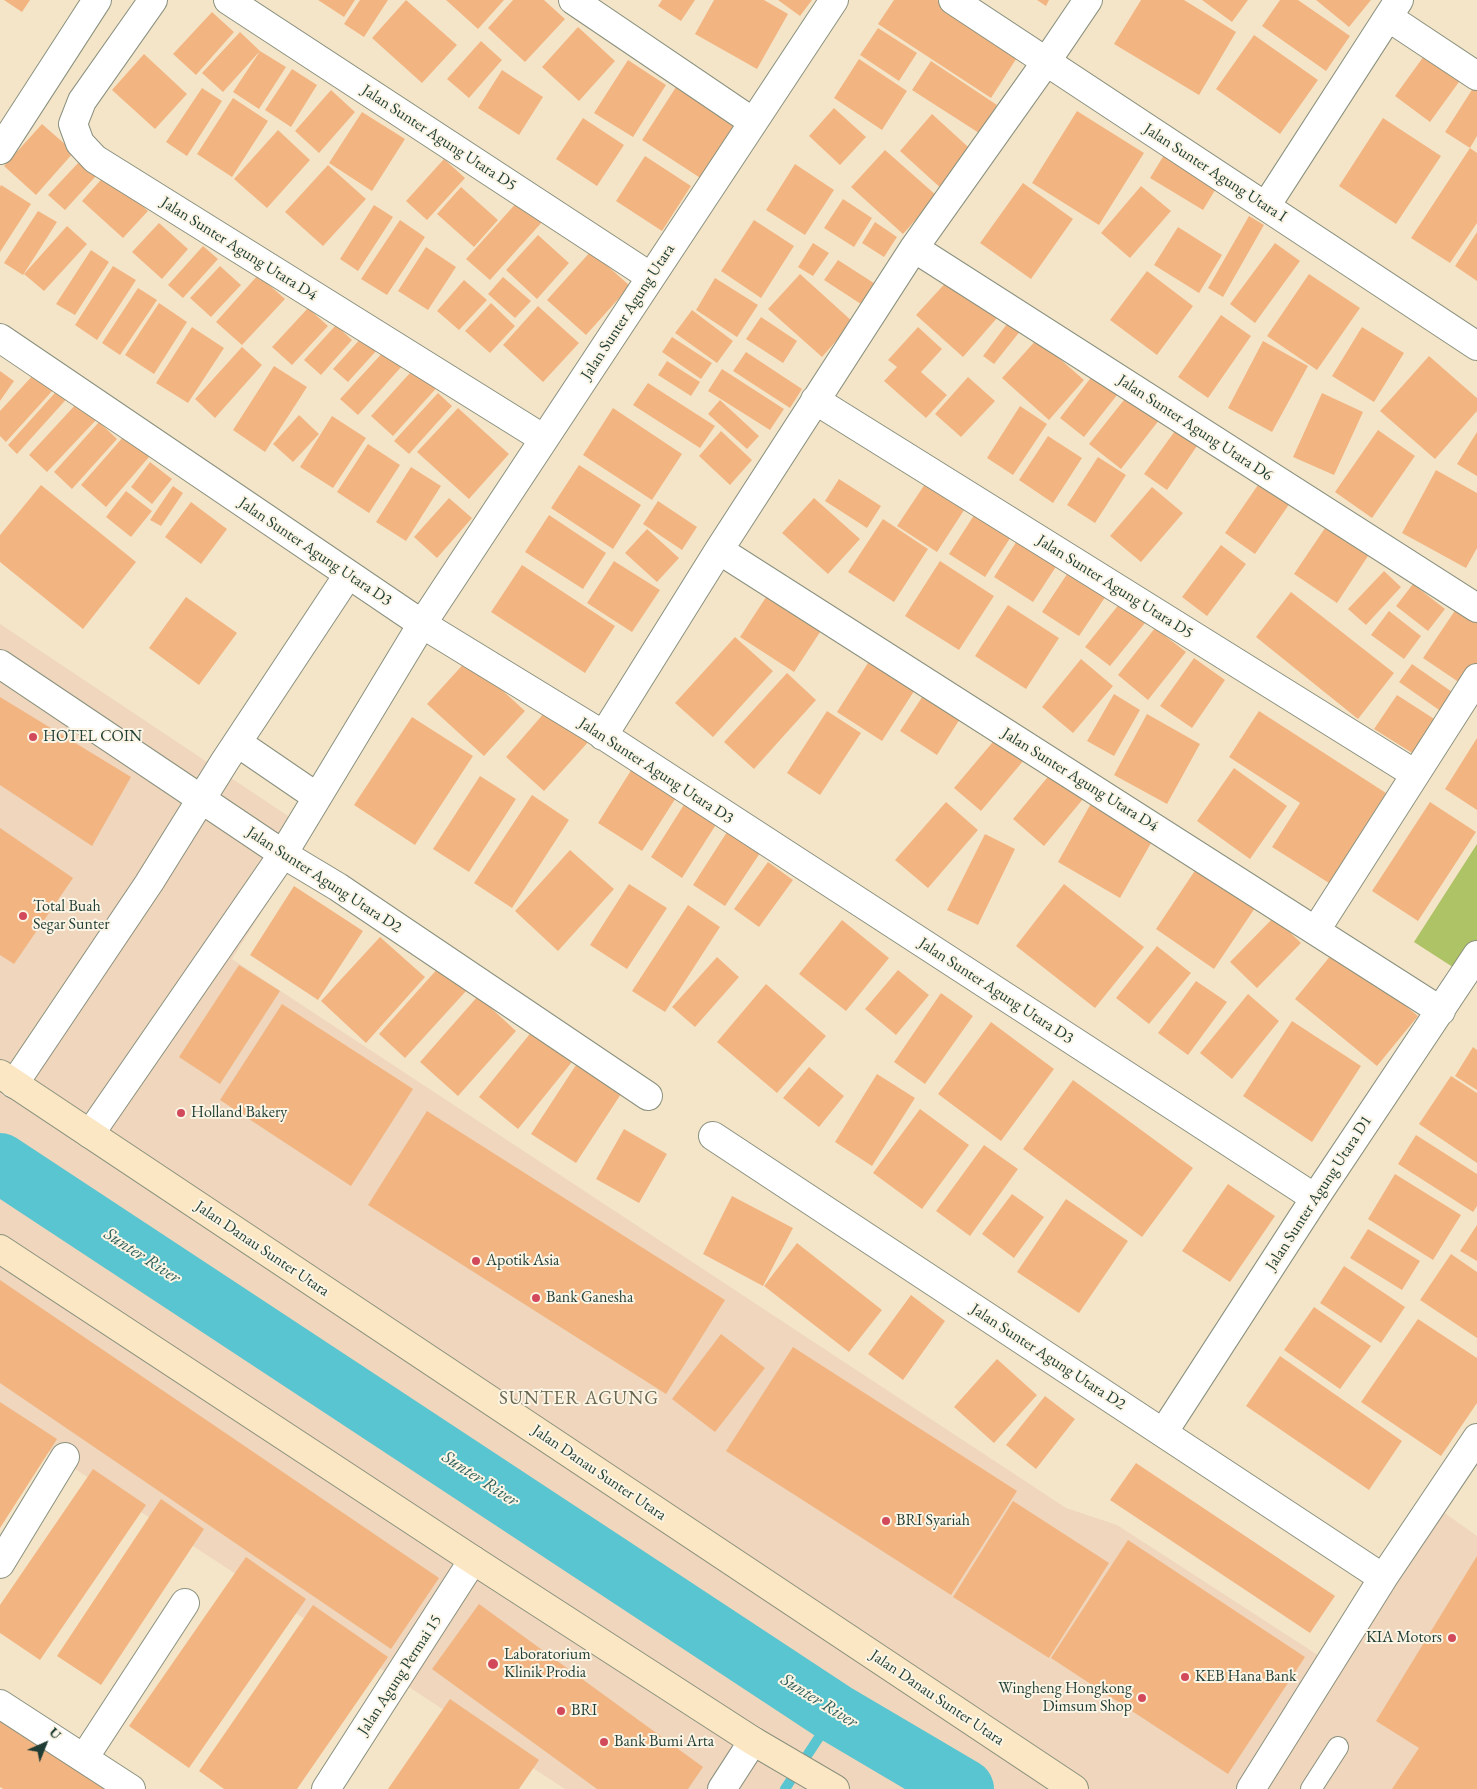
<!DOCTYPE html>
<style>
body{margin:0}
#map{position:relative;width:1477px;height:1789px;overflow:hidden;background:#f4e5c9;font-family:"EB Garamond",serif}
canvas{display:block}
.north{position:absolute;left:20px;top:1719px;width:50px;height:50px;-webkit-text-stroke:4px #fcf5e5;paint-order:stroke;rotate:44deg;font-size:14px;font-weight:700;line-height:20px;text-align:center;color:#1f3d34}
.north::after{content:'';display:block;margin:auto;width:18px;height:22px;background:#1f3d34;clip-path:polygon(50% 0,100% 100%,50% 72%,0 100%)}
</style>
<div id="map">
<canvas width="1477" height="1789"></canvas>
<div class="north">U</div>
</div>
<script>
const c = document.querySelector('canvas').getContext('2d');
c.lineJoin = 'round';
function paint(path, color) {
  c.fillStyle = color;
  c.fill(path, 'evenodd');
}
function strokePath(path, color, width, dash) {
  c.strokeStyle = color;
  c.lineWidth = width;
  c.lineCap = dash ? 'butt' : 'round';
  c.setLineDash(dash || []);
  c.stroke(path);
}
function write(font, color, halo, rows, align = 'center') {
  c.font = font + ' "EB Garamond",serif';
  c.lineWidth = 4;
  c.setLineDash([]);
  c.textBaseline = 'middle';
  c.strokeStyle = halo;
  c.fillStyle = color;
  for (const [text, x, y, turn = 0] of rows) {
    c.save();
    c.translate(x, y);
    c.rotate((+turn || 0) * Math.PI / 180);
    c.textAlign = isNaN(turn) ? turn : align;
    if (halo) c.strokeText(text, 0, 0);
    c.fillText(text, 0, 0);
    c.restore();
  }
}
paint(new Path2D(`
 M0 624 312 832 232 959 1066 1508 1117 1525 1341 1670 1435 1506 1477 1536V1789H565L0 1420Z`), '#efd6bc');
paint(new Path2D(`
 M1477 844V950L1462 973 1414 942Z`), '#aec266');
strokePath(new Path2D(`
 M785 1789 835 1713`), '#58c5d0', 10);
strokePath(new Path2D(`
 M0 1163 835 1713 964 1789`), '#58c5d0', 60);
paint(new Path2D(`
 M4 0H30L22 12Z
 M318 0H355L344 17Z
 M360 0H388L364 37 344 24Z
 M406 0 457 45 422 83 372 38Z
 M446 0H504L478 29Z
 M513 0H544L565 19 525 62 488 28Z
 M662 0H695L681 21 658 6Z
 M714 0H764L788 14 757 69 695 34Z
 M778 0H812L800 16Z
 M894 0H937L1020 53 991 98 878 24Z
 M1037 0H1049L1046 6Z
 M1141 0H1184L1236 32 1199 95 1114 44Z
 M1202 0H1248L1232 22Z
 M1280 0H1298L1350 36 1326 71 1262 26Z
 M1316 0H1371L1349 27Z
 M212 12 234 32 196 75 173 54Z
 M578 27 615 61 579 101 542 67Z
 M878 28 917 53 899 81 860 55Z
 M240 32 260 51 223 92 202 73Z
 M1254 35 1318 80 1280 134 1216 89Z
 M481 41 502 60 469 98 447 79Z
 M1429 49 1464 75 1430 122 1395 96Z
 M260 51 286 67 259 109 233 92Z
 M144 54 187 94 155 129 112 90Z
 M859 59 907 91 882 130 834 98Z
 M628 60 666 85 633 137 594 113Z
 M931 61 997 105 979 133 912 90Z
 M292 69 317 85 291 127 265 110Z
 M502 70 543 97 519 135 478 108Z
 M1475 85 1477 86V136L1470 148 1445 132Z
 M676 87 740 128 705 181 642 140Z
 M202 88 222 101 187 156 166 142Z
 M331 90 355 112 319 153 295 131Z
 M233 98 268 121 232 177 197 154Z
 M834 108 866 137 840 165 809 136Z
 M1077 111 1144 153 1099 225 1032 183Z
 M362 112 405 139 372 191 329 163Z
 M932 114 977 155 944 191 900 151Z
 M583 118 624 145 597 186 556 159Z
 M1383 118 1441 156 1396 224 1339 186Z
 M42 124 74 152 36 195 4 166Z
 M278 130 310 160 267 208 234 179Z
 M1470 148 1477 153V223L1450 263 1411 238Z
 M885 150 937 196 903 234 851 187Z
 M1164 155 1217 187 1203 210 1150 178Z
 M645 156 691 186 662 231 616 201Z
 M444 159 465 178 427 220 406 201Z
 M79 162 96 176 65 210 48 195Z
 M795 164 834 190 805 235 766 210Z
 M328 165 366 199 323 246 285 212Z
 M107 173 148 211 123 238 82 201Z
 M1023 183 1073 219 1031 279 980 243Z
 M1 185 31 204 0 252V187Z
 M1141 186 1171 211 1130 258 1101 233Z
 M461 187 498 220 474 247 437 214Z
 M843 199 872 218 854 247 824 228Z
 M519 200 543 221 490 280 466 259Z
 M374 205 393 217 358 271 340 259Z
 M38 211 57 222 23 275 4 263Z
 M1249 216 1264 225 1223 297 1208 288Z
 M400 220 425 237 387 295 361 279Z
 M754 220 794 246 761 298 721 271Z
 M875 222 897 237 884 257 862 243Z
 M159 223 188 249 162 279 132 252Z
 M67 226 87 244 44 291 24 274Z
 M1178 227 1222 255 1199 293 1154 265Z
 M1477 232V281L1455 266Z
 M538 235 569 263 537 299 506 270Z
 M813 243 829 253 813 276 798 267Z
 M1275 243 1300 261 1255 323 1230 304Z
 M203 246 218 259 183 298 168 285Z
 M426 247 456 267 428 310 398 291Z
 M91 250 109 262 75 315 56 304Z
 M591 251 630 286 586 335 547 300Z
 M838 260 880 287 867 308 824 280Z
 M113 266 136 280 97 340 75 325Z
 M220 266 241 285 211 317 190 298Z
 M1147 271 1193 306 1157 355 1110 320Z
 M800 274 853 322 822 357 768 309Z
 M1309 274 1360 308 1317 370 1267 336Z
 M258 275 285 299 242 345 216 322Z
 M503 277 531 301 515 318 488 294Z
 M951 277 997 318 963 357 916 315Z
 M715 278 758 305 737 337 696 310Z
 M464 280 487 300 459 330 437 311Z
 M138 288 157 300 120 355 102 343Z
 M159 303 187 322 154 374 125 355Z
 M491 303 515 326 490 353 465 331Z
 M538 306 579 343 543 382 503 345Z
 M308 308 328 326 292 365 272 347Z
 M692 310 733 341 717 363 675 333Z
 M1221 315 1251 336 1208 398 1178 377Z
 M1013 316 1025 325 994 364 983 356Z
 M761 317 797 341 783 363 746 339Z
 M336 325 352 340 321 375 304 360Z
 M192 327 224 348 188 403 156 383Z
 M918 327 942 349 921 372 947 395 926 418 884 381 897 367 888 360Z
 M1362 327 1404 353 1374 402 1332 376Z
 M362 337 377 350 348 382 333 369Z
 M672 337 712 363 701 379 662 352Z
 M1037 339 1084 380 1049 420 1002 378Z
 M1263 341 1308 366 1272 432 1228 408Z
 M242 347 262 365 215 418 195 399Z
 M385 350 403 365 358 415 340 399Z
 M746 352 802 389 790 408 733 371Z
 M1429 356 1477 398V411L1435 459 1380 411Z
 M667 361 700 382 691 396 658 375Z
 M419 363 441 383 393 436 371 416Z
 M274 366 307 387 265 452 233 430Z
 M722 369 784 409 770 430 708 391Z
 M0 371 14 381 0 401Z
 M1096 371 1121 390 1084 437 1060 418Z
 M35 373 54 389 6 442 0 436V411Z
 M968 377 995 401 961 437 935 414Z
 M648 383 715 426 700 448 633 405Z
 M62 385 71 394 17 454 8 445Z
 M1131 391 1163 415 1121 469 1089 444Z
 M438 393 452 406 409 454 394 441Z
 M1322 393 1363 412 1334 475 1293 457Z
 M720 400 759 436 747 449 708 414Z
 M78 402 97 419 47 472 29 455Z
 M1020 406 1047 424 1013 475 987 458Z
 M458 408 509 454 469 499 417 452Z
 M613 408 682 454 652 500 583 455Z
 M299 415 319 434 293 462 273 444Z
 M332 416 366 438 333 488 300 467Z
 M99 422 117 439 72 489 54 472Z
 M1177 428 1199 443 1167 490 1144 474Z
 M1378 430 1415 456 1372 518 1335 492Z
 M721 431 752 460 730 485 699 456Z
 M1477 432V476L1457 464Z
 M124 436 149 457 106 507 81 485Z
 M1048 436 1082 458 1053 503 1019 480Z
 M368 444 400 465 369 513 337 492Z
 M1098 457 1126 475 1095 523 1067 505Z
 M150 462 172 479 152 504 131 487Z
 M579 465 641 505 613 549 551 508Z
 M411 467 441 486 406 541 376 522Z
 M1436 470 1477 493V548L1466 568 1402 533Z
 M931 475 970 501 937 552 897 526Z
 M839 479 881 506 867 528 825 501Z
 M1260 482 1290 503 1255 554 1225 533Z
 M41 485 136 562 83 629 0 562V535Z
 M173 486 183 493 161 526 150 520Z
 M1152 487 1183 513 1141 562 1110 536Z
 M126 491 152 511 131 537 106 517Z
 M449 498 472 518 437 558 414 537Z
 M814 498 860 539 828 574 782 533Z
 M658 501 697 527 682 550 643 524Z
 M191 502 227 529 201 564 165 537Z
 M980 506 1016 529 985 577 949 554Z
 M549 515 606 553 583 589 525 552Z
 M883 519 928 549 894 602 848 572Z
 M1325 528 1368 556 1337 603 1294 574Z
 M647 529 679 558 657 582 625 553Z
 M1020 536 1059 562 1033 602 994 577Z
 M1221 545 1246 564 1207 616 1182 597Z
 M614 561 660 590 632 632 587 603Z
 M940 561 994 596 959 650 905 616Z
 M522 565 615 626 585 673 491 612Z
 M1073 565 1110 590 1079 636 1042 612Z
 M1384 571 1401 587 1366 625 1348 609Z
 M1413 584 1445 609 1428 631 1396 606Z
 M772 588 826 623 794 672 740 637Z
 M1291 592 1394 673 1358 719 1256 637Z
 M186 597 237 633 199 685 149 648Z
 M1120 603 1145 623 1110 666 1085 647Z
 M1008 605 1059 638 1026 689 975 656Z
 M1456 609 1477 623V665L1463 685 1423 658Z
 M1389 611 1421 636 1404 659 1371 635Z
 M1155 628 1186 652 1148 700 1118 675Z
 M735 637 773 671 713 737 675 703Z
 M873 655 918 685 882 741 837 712Z
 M1194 658 1225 680 1192 728 1160 706Z
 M468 659 525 711 484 756 427 704Z
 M1081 659 1113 686 1073 733 1042 707Z
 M1412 664 1455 694 1442 712 1399 682Z
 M787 673 816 700 754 769 724 742Z
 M928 688 965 711 937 755 900 731Z
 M1114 694 1140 710 1114 756 1087 741Z
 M1397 695 1439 722 1417 756 1374 729Z
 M0 697 131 777 92 846 0 785Z
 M551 705 590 740 544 791 506 757Z
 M827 711 861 733 820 795 787 773Z
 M1259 711 1386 793 1329 883 1272 847 1300 803 1229 757Z
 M1147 714 1200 744 1167 804 1114 775Z
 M412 717 473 756 415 845 354 805Z
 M997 737 1024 760 981 811 954 788Z
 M1477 738V810L1445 789Z
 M635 764 679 793 642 851 598 823Z
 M1056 767 1088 793 1044 846 1013 819Z
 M1234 768 1287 806 1250 859 1197 821Z
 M480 776 516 799 469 872 433 849Z
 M532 795 569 820 512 908 474 883Z
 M1093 800 1155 836 1120 898 1058 862Z
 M946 802 978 830 928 888 895 860Z
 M1430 802 1476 832 1418 921 1372 891Z
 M685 803 717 823 682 878 651 857Z
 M0 828 73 878 14 964 0 955Z
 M727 832 760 853 725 906 693 885Z
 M985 834 1015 849 978 925 947 910Z
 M570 850 614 889 558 951 515 911Z
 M768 862 793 880 759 927 734 909Z
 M1196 869 1255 908 1214 969 1156 929Z
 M629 884 667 908 627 969 590 945Z
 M1064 884 1144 947 1095 1008 1016 946Z
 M294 886 363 931 318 1000 250 955Z
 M688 905 720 927 665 1012 632 991Z
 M1274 917 1301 943 1257 988 1230 962Z
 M842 920 889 958 846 1011 799 974Z
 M380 937 425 977 366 1043 321 1001Z
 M1157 946 1191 973 1149 1024 1116 998Z
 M1336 949 1418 1016 1377 1066 1295 999Z
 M717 957 739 977 695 1027 672 1007Z
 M239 965 280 991 220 1084 179 1057Z
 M440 966 467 990 405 1058 379 1034Z
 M898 970 929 995 896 1035 865 1009Z
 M1196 981 1227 1002 1188 1055 1158 1033Z
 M766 984 826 1036 777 1093 717 1042Z
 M941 993 973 1016 925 1084 894 1062Z
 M1248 994 1279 1021 1232 1079 1200 1053Z
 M478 996 516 1031 458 1096 420 1062Z
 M282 1004 413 1089 351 1186 220 1100Z
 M1292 1021 1361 1066 1312 1142 1243 1096Z
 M991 1022 1054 1069 1001 1141 938 1094Z
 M537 1025 576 1057 518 1129 479 1097Z
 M1473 1047 1477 1050V1090L1455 1076Z
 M576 1065 621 1094 576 1163 531 1134Z
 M809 1067 844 1096 819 1127 783 1098Z
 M877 1074 915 1098 872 1166 835 1142Z
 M1451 1076 1477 1093V1163L1419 1124Z
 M1073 1080 1193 1168 1142 1237 1023 1149Z
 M920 1109 969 1145 922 1209 873 1173Z
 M427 1111 725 1300 666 1394 368 1205Z
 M624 1129 667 1154 639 1203 596 1179Z
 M1416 1135 1477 1174V1206L1473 1212 1398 1164Z
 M984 1145 1018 1169 970 1236 936 1211Z
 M1395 1174 1461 1215 1433 1260 1368 1219Z
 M1228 1184 1275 1216 1230 1282 1182 1251Z
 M1012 1194 1044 1217 1014 1258 982 1234Z
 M732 1196 793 1228 763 1286 703 1254Z
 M1066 1199 1128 1241 1079 1313 1017 1272Z
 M1477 1225V1261L1460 1251Z
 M1368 1229 1420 1261 1402 1290 1350 1258Z
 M797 1243 882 1310 849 1352 764 1286Z
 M1451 1254 1477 1272V1338L1420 1300Z
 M1344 1266 1405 1307 1381 1343 1320 1303Z
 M0 1280 439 1578 391 1649 0 1383Z
 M911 1295 945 1321 903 1380 868 1354Z
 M1314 1307 1371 1346 1340 1389 1284 1350Z
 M1418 1319 1477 1358V1403L1441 1456 1361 1402Z
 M721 1334 765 1368 715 1432 672 1399Z
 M793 1347 1017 1491 951 1595 726 1451Z
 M1280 1356 1402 1441 1369 1490 1246 1406Z
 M997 1359 1037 1395 994 1443 954 1407Z
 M1045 1396 1075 1419 1036 1469 1006 1445Z
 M0 1402 57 1439 0 1528Z
 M1136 1463 1335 1596 1310 1633 1110 1500Z
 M93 1469 146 1505 40 1660 0 1633V1605Z
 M161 1499 204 1529 101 1685 57 1656Z
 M1013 1501 1109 1563 1049 1658 953 1597Z
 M1128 1540 1305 1657 1228 1774 1051 1658Z
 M1477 1556V1789H1392L1419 1748 1376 1721Z
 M246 1557 306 1599 189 1768 129 1726Z
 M479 1604 703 1767 688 1789H597L432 1669Z
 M313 1605 388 1657 297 1789H224L199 1771Z
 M450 1699 539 1760 519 1789H388Z
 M0 1718 112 1789H3L0 1787Z`), '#f2b582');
const service = new Path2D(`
 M1311 1789 1338 1747`);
const minor = new Path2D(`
 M153 0 82 101 73 124 80 143 95 159 544 439
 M228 0 651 277
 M573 0 753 122
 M953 0 1477 346
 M1388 17 1477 76
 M0 150 97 0
 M1266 206 1399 0
 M914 248 1477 608
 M0 338 422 624 592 728 1315 1198
 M815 400 1415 774
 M719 550 1441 1011
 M0 664 283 854 338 887 648 1096
 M603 736 719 550 914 248 1046 62 1088 0
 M238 743 317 797
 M1316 930 1477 678
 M14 1084 149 883 225 761 348 575
 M90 1134 283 854 422 624 834 0
 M713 1136 1383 1578
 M1163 1433 1315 1198 1477 955
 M0 1564 65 1457
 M0 1704 131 1789
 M84 1758 185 1603
 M326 1789 473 1560
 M722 1789 753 1741
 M1251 1789 1383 1578 1477 1438`);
const secondary = new Path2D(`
 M0 1074 1074 1789
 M0 1249 473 1560 753 1741 835 1789`);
strokePath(service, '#8a917e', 22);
strokePath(minor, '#8a917e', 30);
strokePath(secondary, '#8a917e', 30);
strokePath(service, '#fff', 20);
strokePath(minor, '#fff', 28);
strokePath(secondary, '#fbe7c3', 28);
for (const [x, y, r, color] of [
 [33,737,5,"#d1495b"],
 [23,916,5,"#d1495b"],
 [181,1113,5,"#d1495b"],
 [476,1261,5,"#d1495b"],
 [536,1298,5,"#d1495b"],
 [886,1521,5,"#d1495b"],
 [1452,1638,5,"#d1495b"],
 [493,1664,6,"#d1495b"],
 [1185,1677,5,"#d1495b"],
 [1142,1698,5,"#d1495b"],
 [561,1711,5,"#d1495b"],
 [604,1742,5,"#d1495b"]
]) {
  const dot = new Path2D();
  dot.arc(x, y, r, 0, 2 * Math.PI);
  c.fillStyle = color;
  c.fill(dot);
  strokePath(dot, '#fcf5e5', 2);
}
write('16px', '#1f3d34', '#fcf5e5', [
 ["Jalan Sunter Agung Utara D5",439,138,33],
 ["Jalan Sunter Agung Utara I",1215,173,33],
 ["Jalan Sunter Agung Utara D4",239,249,32],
 ["Jalan Sunter Agung Utara",628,312,-57],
 ["Jalan Sunter Agung Utara D6",1195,428,33],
 ["Jalan Sunter Agung Utara D3",315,552,34],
 ["Jalan Sunter Agung Utara D5",1115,587,32],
 ["Jalan Sunter Agung Utara D3",656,771,33],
 ["Jalan Sunter Agung Utara D4",1080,780,32],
 ["Jalan Sunter Agung Utara D2",324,880,33],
 ["Jalan Sunter Agung Utara D3",996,991,33],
 ["Jalan Sunter Agung Utara D1",1319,1193,-57],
 ["Jalan Danau Sunter Utara",262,1249,34],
 ["Jalan Sunter Agung Utara D2",1048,1357,33],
 ["Jalan Danau Sunter Utara",599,1473,34],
 ["Jalan Agung Permai 15",400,1675,-57],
 ["Jalan Danau Sunter Utara",937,1698,34]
]);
write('16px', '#1f3d34', '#fcf5e5', [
 ["HOTEL COIN",43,737],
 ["Total Buah",33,907],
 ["Segar Sunter",33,925],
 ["Holland Bakery",191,1113],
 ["Apotik Asia",486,1261],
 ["Bank Ganesha",546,1298],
 ["BRI Syariah",896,1521],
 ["KIA Motors",1442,1638,"right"],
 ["Laboratorium",504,1655],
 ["Klinik Prodia",504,1673],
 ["KEB Hana Bank",1195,1677],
 ["Wingheng Hongkong",1132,1689,"right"],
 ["Dimsum Shop",1132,1707,"right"],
 ["BRI",571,1711],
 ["Bank Bumi Arta",614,1742]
], 'left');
write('italic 18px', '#2d5f5b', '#fcf5e5', [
 ["Sunter River",142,1256,33],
 ["Sunter River",480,1479,33],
 ["Sunter River",819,1701,32]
]);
c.letterSpacing = '1px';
write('19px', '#69674f', '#fcf5e5', [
 ["SUNTER AGUNG",579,1399]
]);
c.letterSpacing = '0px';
</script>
